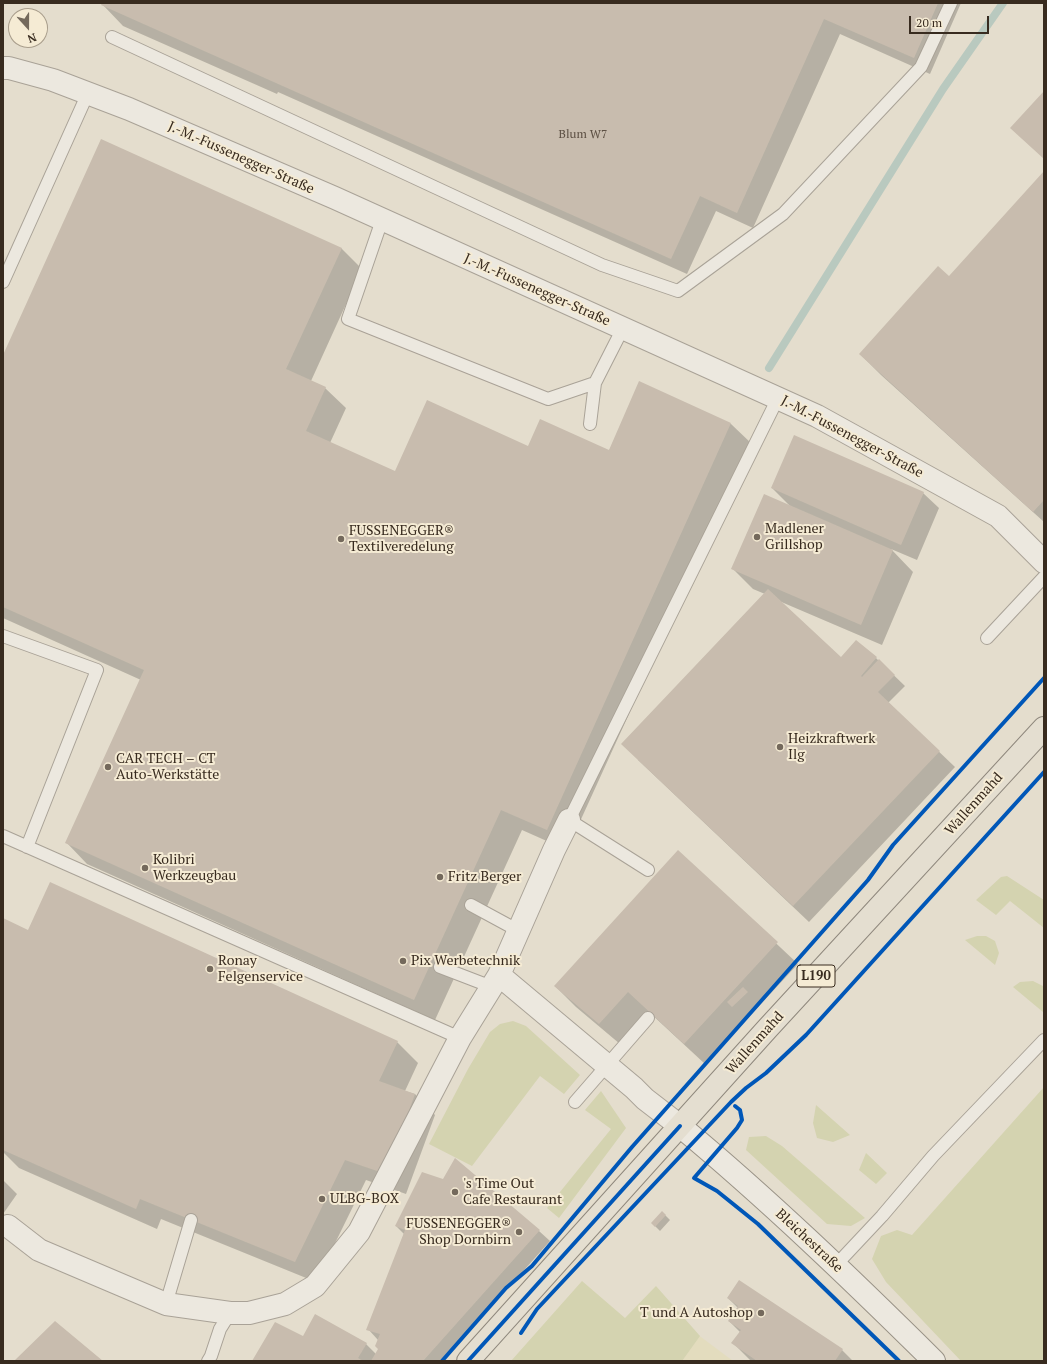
<!DOCTYPE html>
<meta charset="utf-8">
<style>
body{margin:0}
#map{position:relative;width:1047px;height:1364px;overflow:hidden;background:#e4ddcd;font-family:"PT Serif",serif}
canvas{display:block}
.frame{position:absolute;inset:0;border:4px solid #382b1f;pointer-events:none}
.north{position:absolute;left:8px;top:8px;width:40px;height:40px;box-sizing:border-box;background:#f5ebd4;border:1px solid #a99e8c;border-radius:50%;rotate:159deg;font-size:11px;font-weight:700;line-height:16px;text-align:center;color:#382b1f}
.north::after{content:'';display:block;margin:auto;width:14px;height:18px;background:#74695c;clip-path:polygon(50% 0,100% 100%,50% 72%,0 100%)}
.scale{position:absolute;left:909px;top:16px;width:80px;height:18px;box-sizing:border-box;border:2px solid #382b1f;border-top:0;padding-left:5px;font-size:12px;line-height:14px;white-space:nowrap;color:#382b1f;-webkit-text-stroke:3px #f5ebd4;paint-order:stroke}
</style>
<div id="map">
<canvas width="1047" height="1364"></canvas>
<div class="frame"></div>
<div class="north">N</div>
<div class="scale">20 m</div>
</div>
<script>
const c = document.querySelector('canvas').getContext('2d');
c.lineJoin = 'round';
function paint(path, color) {
  c.fillStyle = color;
  c.fill(path, 'evenodd');
}
function strokePath(path, color, width, dash) {
  c.strokeStyle = color;
  c.lineWidth = width;
  c.lineCap = dash ? 'butt' : 'round';
  c.setLineDash(dash || []);
  c.stroke(path);
}
function write(font, color, halo, rows, align = 'center') {
  c.font = font + ' "PT Serif",serif';
  c.lineWidth = 4;
  c.setLineDash([]);
  c.textBaseline = 'middle';
  c.strokeStyle = halo;
  c.fillStyle = color;
  for (const [text, x, y, turn = 0] of rows) {
    c.save();
    c.translate(x, y);
    c.rotate((+turn || 0) * Math.PI / 180);
    c.textAlign = isNaN(turn) ? turn : align;
    if (halo) c.strokeText(text, 0, 0);
    c.fillText(text, 0, 0);
    c.restore();
  }
}
paint(new Path2D(`
 M697 1334 733 1361H679Z`), '#e3dcbe');
paint(new Path2D(`
 M1007 876 1044 900V928L1010 901 996 915 976 900 1001 877Z
 M977 936H986L995 941 999 953 995 965 965 940Z
 M1033 981 1043 986 1044 990 1043 1012 1013 987 1020 982Z
 M513 1021 526 1026 580 1075 564 1094 540 1076 472 1166 429 1144 468 1069 490 1032 500 1024Z
 M1044 1087V1361H961L886 1282 872 1259 881 1236 897 1230 912 1235Z
 M601 1091 626 1128 559 1218 547 1208 611 1129 585 1110Z
 M816 1105 850 1135 833 1142 817 1138 813 1123Z
 M766 1136 782 1146 865 1218 851 1226 827 1224 746 1150 749 1137Z
 M866 1153 887 1173 876 1184 859 1170Z
 M582 1281 625 1318 656 1286 700 1336 682 1361H511Z`), '#d4d3b0');
paint(new Path2D(`
 M103 3H961L930 74 840 34 753 228 716 211 687 274 278 92 277 94 123 26 103 5Z
 M1044 173V522L881 375 860 354 949 277Z
 M341 248 362 269 311 381 325 388 346 408 330 443 395 473 529 447 609 451 640 383 731 424 752 444 567 850 522 830 435 1020 87 864 67 843 141 680 3 618V357Z
 M772 488 923 493 939 508 917 560 891 549 913 572 882 645 779 601 841 659 876 658 879 661 905 686 888 703 955 767 809 922 638 760 765 594 753 589 732 568 791 507Z
 M678 851 798 964 705 1064 649 1012 620 1044 576 1007 555 986Z
 M3 919 28 931 397 1042 418 1063 405 1091 415 1094 435 1115 406 1194 366 1180 316 1282 161 1219 157 1229 19 1168 3 1152Z
 M3 1180 17 1194 3 1214Z
 M662 1212 670 1220 660 1231 652 1223Z
 M396 1226 539 1231 550 1241 443 1361H253L304 1338 366 1344 376 1354 379 1349 378 1340 368 1329 404 1234Z
 M728 1298 842 1350 853 1361H751L733 1343 740 1332 729 1321 738 1308Z`), '#0003');
strokePath(new Path2D(`
 M769 368 943 89 1003 3`), '#b9c9bf', 8);
paint(new Path2D(`
 M102 3H938L914 58 824 19 737 213 700 196 671 259 101 5Z
 M1044 91V159L1010 128Z
 M101 139 342 248 286 369 326 387 306 431 395 471 427 400 528 446 540 419 609 450 639 381 731 423 547 830 501 810 414 1000 65 843 144 670 3 607V355Z
 M1044 171V500L1033 512 859 354 938 266 949 276Z
 M794 435 924 492 901 545 771 488Z
 M764 494 893 550 861 625 731 569Z
 M768 589 841 657 856 640 877 657 861 676 862 677 879 659 895 675 878 692 940 751 793 906 621 744Z
 M678 850 778 942 684 1044 628 992 599 1024 554 986Z
 M50 882 398 1041 379 1081 415 1094 386 1174 345 1160 295 1262 140 1199 136 1209 3 1150V918L28 930Z
 M743 987 748 992 732 1007 727 1002Z
 M455 1158 540 1230 423 1361H371L378 1349 375 1346 380 1334 366 1330 405 1230 395 1226 422 1172 443 1179Z
 M662 1211 666 1215 655 1227 651 1223Z
 M739 1280 843 1349 835 1361H757L731 1343 741 1330 728 1321 738 1306 727 1298Z
 M315 1314 367 1343 358 1358 363 1361H252L275 1322 303 1336Z
 M55 1321 103 1361H14Z`), '#c8bcae');
const lane = new Path2D(`
 M112 37 602 265 678 291 783 214 921 67 951 3
 M382 220 348 319 548 399 595 383 623 328
 M3 282 88 93
 M590 424 595 383
 M3 636 97 670 27 847
 M987 638 1044 577
 M3 836 460 1038
 M648 870 569 820 778 398
 M471 905 519 931
 M440 967 492 987
 M575 1102 648 1018
 M836 1265 882 1216 933 1156 1044 1040
 M166 1304 191 1220
 M208 1361 211 1356 220 1329 230 1313`);
const street = new Path2D(`
 M3 68H9L53 80 129 109 335 198 817 416 998 516 1044 562
 M499 975 634 1088 645 1099 680 1126
 M8 1226 39 1250 166 1304 230 1313H249L285 1304 315 1286 359 1232 460 1038 499 975 554 850 569 820`);
const secondary = new Path2D(`
 M680 1126C769 1200 852 1280 934 1361`);
const primary = new Path2D(`
 M468 1361 767 1029 1044 728`);
strokePath(lane, '#a9a297', 14);
strokePath(street, '#a9a297', 24);
strokePath(secondary, '#999286', 24);
strokePath(primary, '#8f887d', 24);
strokePath(lane, '#ece8df', 12);
strokePath(street, '#ece8df', 22);
strokePath(secondary, '#ece8df', 22);
strokePath(primary, '#e4ded0', 22);
strokePath(new Path2D(`
 M735 1106 740 1110 742 1120 737 1128 694 1178 717 1191 758 1224 899 1361
 M521 1333 537 1309 731 1102 746 1088 766 1073 806 1035 1044 772
 M442 1361 506 1288 532 1266 632 1147 868 880 893 845 1044 678
 M468 1361 680 1126`), '#0057b8', 4);
for (const [x, y, r, color] of [
 [757,537,4,"#74695c"],
 [341,539,4,"#74695c"],
 [780,747,4,"#74695c"],
 [108,767,4,"#74695c"],
 [145,868,4,"#74695c"],
 [440,877,4,"#74695c"],
 [403,961,4,"#74695c"],
 [210,969,4,"#74695c"],
 [455,1192,4,"#74695c"],
 [322,1199,4,"#74695c"],
 [519,1232,4,"#74695c"],
 [761,1313,4,"#74695c"]
]) {
  const dot = new Path2D();
  dot.arc(x, y, r, 0, 2 * Math.PI);
  c.fillStyle = color;
  c.fill(dot);
  strokePath(dot, '#f5ebd4', 1.5);
}
write('12px', '#5c4f43', null, [
 ["Blum W7",583,135]
]);
for (const [x, y, w] of [
 [816,976,38]
]) {
  const box = new Path2D();
  box.roundRect(x - w / 2, y - 11, w, 22, 3);
  c.fillStyle = '#f5ebd4';
  c.fill(box);
  strokePath(box, '#382b1f', 1);
}
write('bold 13px', '#382b1f', null, [
 ["L190",816,976]
]);
write('14px', '#382b1f', '#f5ebd4', [
 ["J.-M.-Fussenegger-Straße",241,158,24],
 ["J.-M.-Fussenegger-Straße",537,290,24],
 ["J.-M.-Fussenegger-Straße",852,437,28],
 ["Wallenmahd",974,804,-48],
 ["Wallenmahd",755,1043,-48],
 ["Bleichestraße",809,1241,43]
]);
write('14px', '#382b1f', '#f5ebd4', [
 ["Madlener",765,529],
 ["Grillshop",765,545],
 ["FUSSENEGGER®",349,531],
 ["Textilveredelung",349,547],
 ["Heizkraftwerk",788,739],
 ["Ilg",788,755],
 ["CAR TECH – CT",116,759],
 ["Auto-Werkstätte",116,775],
 ["Kolibri",153,860],
 ["Werkzeugbau",153,876],
 ["Fritz Berger",448,877],
 ["Ronay",218,961],
 ["Felgenservice",218,977],
 ["Pix Werbetechnik",411,961],
 ["'s Time Out",463,1184],
 ["Cafe Restaurant",463,1200],
 ["ULBG-BOX",330,1199],
 ["FUSSENEGGER®",511,1224,"right"],
 ["Shop Dornbirn",511,1240,"right"],
 ["T und A Autoshop",753,1313,"right"]
], 'left');
</script>
